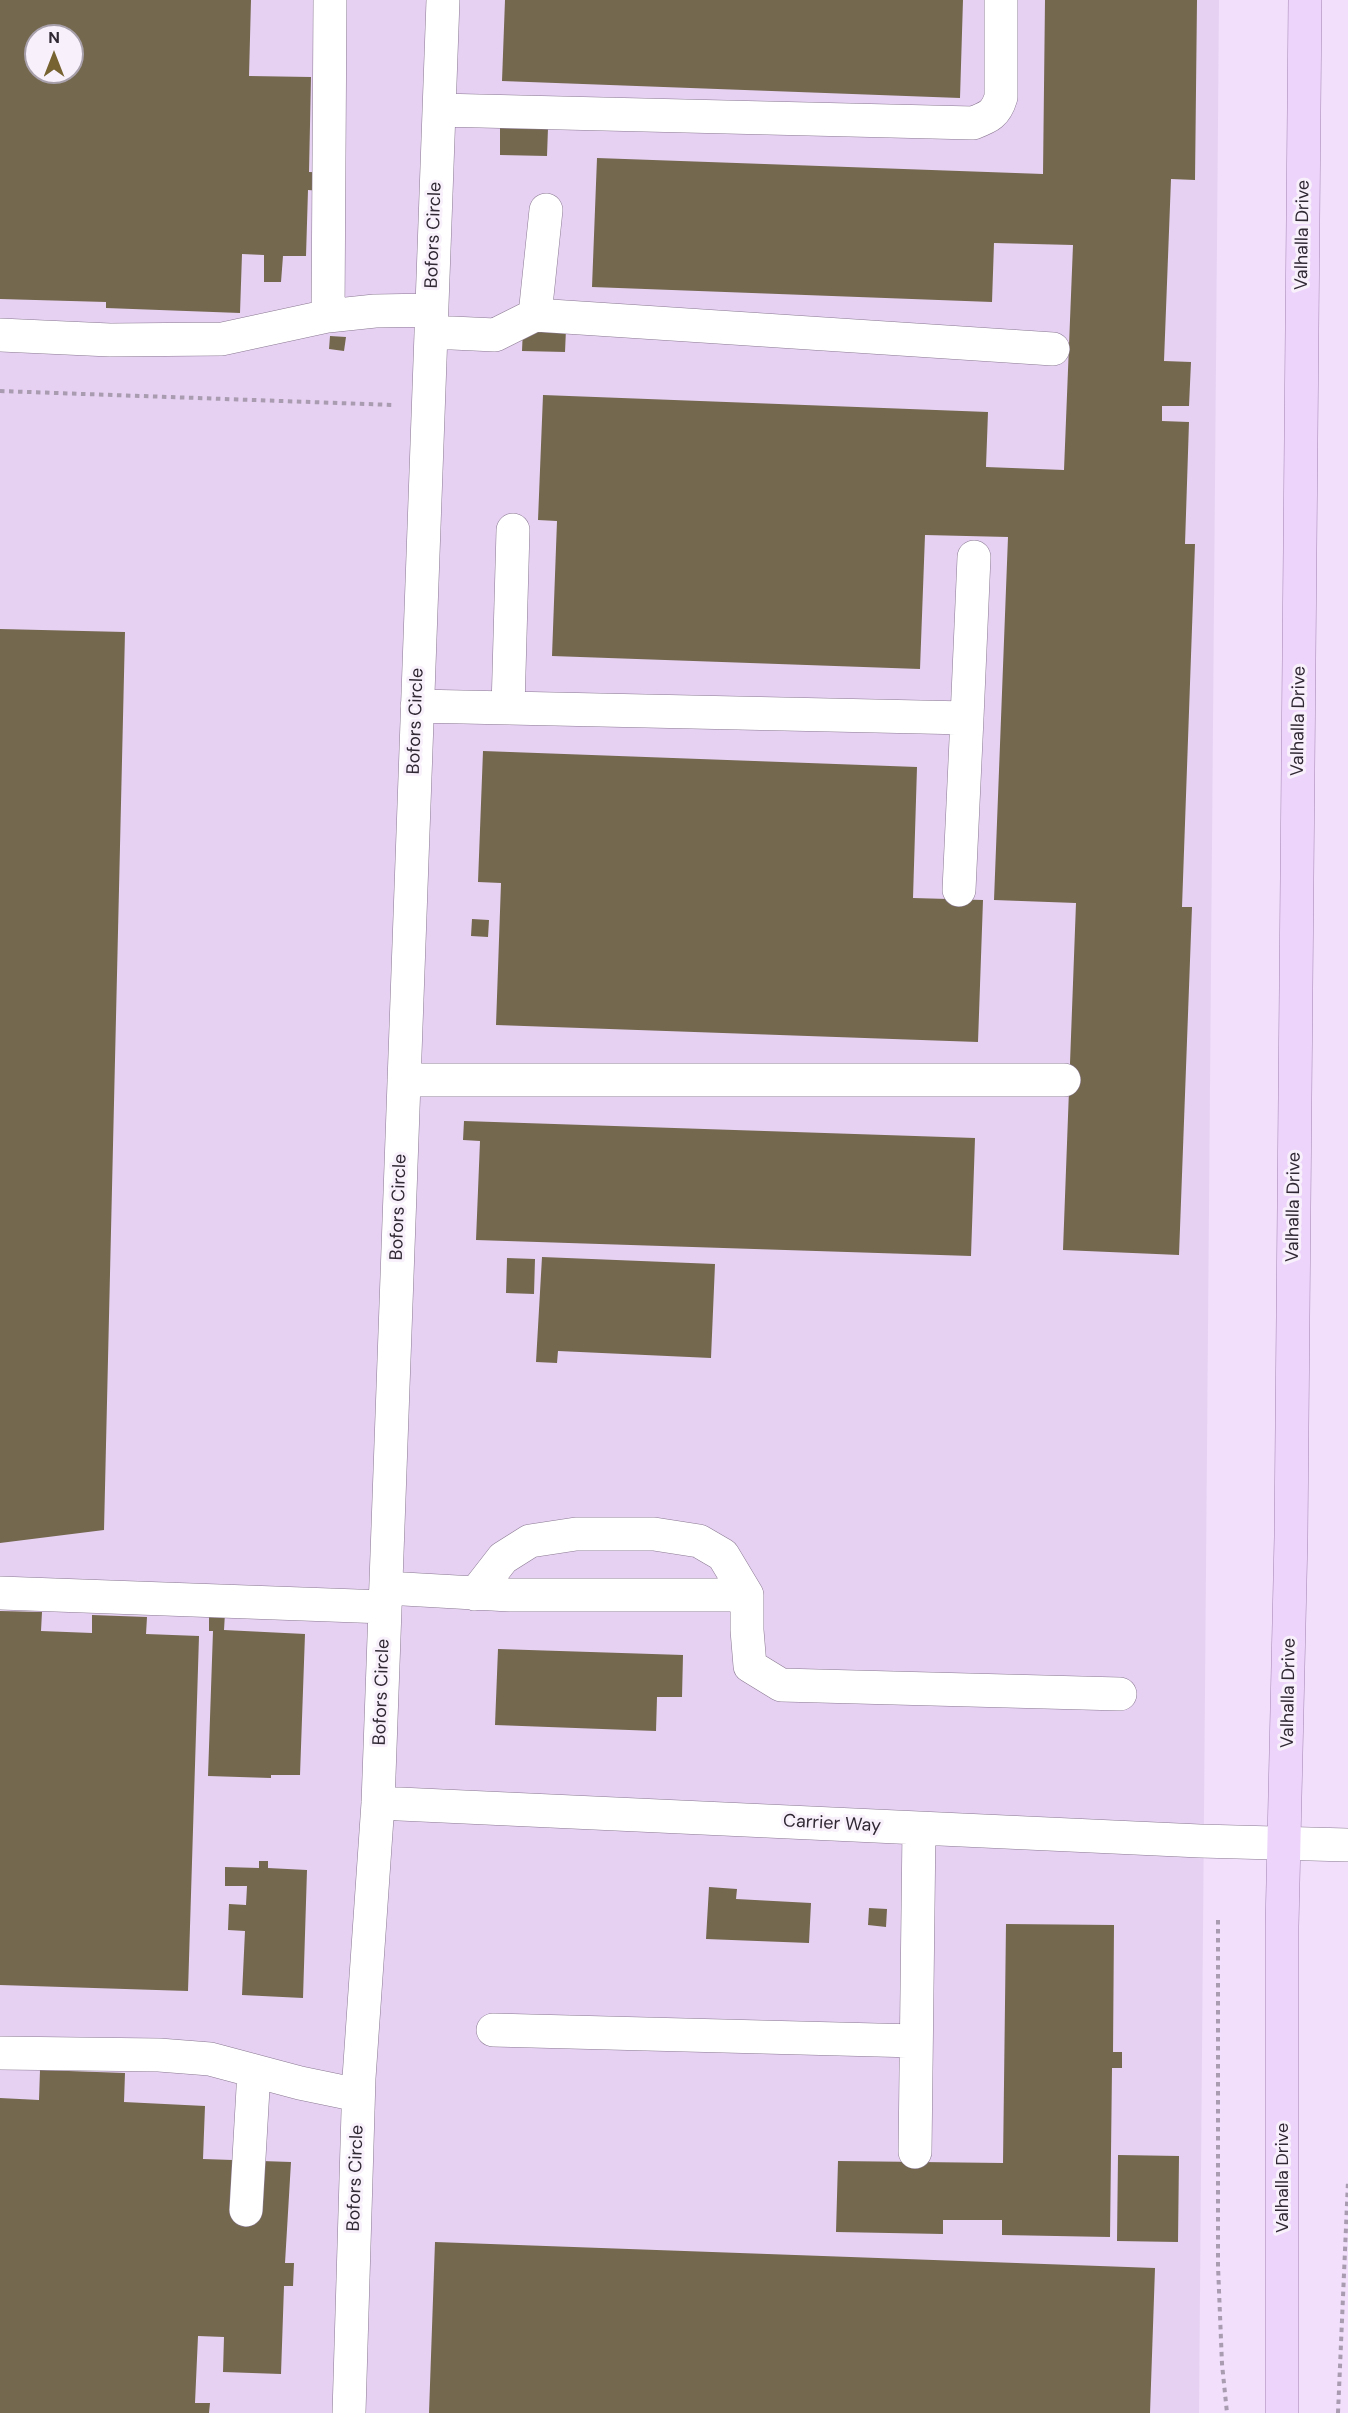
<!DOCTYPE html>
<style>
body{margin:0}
#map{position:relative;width:1348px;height:2413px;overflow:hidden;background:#f1dffb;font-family:"DM Sans",sans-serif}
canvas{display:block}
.north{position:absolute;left:24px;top:24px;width:60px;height:60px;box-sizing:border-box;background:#f8f1fc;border:2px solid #a8a1ac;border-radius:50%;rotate:0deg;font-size:16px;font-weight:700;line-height:24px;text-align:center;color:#302934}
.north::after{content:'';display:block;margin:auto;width:21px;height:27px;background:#776332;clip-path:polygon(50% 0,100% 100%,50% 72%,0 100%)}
</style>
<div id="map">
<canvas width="1348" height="2413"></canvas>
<div class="north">N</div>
</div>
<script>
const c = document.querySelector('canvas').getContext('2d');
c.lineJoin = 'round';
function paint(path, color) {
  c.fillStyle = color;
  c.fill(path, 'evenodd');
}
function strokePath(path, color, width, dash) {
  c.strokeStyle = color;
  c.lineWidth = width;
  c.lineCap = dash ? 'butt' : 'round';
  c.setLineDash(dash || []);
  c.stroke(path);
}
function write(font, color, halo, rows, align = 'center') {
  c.font = font + ' "DM Sans",sans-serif';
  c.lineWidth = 6;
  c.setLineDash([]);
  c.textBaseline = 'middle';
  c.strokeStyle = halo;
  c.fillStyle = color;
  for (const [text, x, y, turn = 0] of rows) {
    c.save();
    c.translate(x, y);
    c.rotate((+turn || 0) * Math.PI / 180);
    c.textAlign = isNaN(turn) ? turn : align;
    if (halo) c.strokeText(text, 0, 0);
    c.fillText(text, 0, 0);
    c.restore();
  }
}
paint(new Path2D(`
 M0 0H1219L1199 2413H0ZM36 36H72V72H36Z`), '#e6d1f2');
paint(new Path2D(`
 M0 0H251L249 76 311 77 309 172 337 173 336 192 308 190 306 256H283L281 282H264V255L242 254 240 313 106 308V302L0 299ZM36 36H72V72H36Z
 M505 0H963L960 98 502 81Z
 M1045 0H1197L1195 180 1171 179 1164 361 1191 362 1189 406H1162V421L1189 422 1185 544H1195L1182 907H1192L1179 1255 1063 1250 1076 903 994 900 1008 537 925 535 920 669 552 656 557 521 538 520 543 395 988 412 986 467 1064 470 1073 245 994 243 992 302 592 287 597 158 1043 174Z
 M500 126 548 128 547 156 500 155Z
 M523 328 566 329 565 352 522 351Z
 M330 336 346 337 344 351 329 349Z
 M0 629 125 632 104 1530 0 1543Z
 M483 751 917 767 913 898 983 900 978 1042 496 1025 501 883 478 882Z
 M472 919 489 920 488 937 471 936Z
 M464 1121 975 1138 971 1256 476 1240 480 1141 463 1140Z
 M542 1257 715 1264 711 1358 558 1351 557 1363 536 1362Z
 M507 1258 535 1259 534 1294 506 1293Z
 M0 1611 42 1612 41 1631 92 1633V1615L147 1617 146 1634 199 1636 188 1991 0 1985Z
 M209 1612 225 1613 224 1630 305 1634 300 1775H271V1778L208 1776 213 1631H209Z
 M498 1649 683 1655 682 1697H657L656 1731 495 1725Z
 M259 1861H268V1868L307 1870 303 1998 242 1995 245 1931 228 1930 229 1904 246 1905 247 1886H225V1867L259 1868Z
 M709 1887 737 1889 736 1899 811 1903 809 1943 706 1939Z
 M869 1908 887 1909 886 1927 868 1925Z
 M1006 1924 1114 1925 1113 2052H1122V2068H1112L1110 2237 1002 2235V2220H943V2234L836 2232 838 2161 1003 2163Z
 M40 2070 125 2073 124 2102 205 2106 203 2159 291 2162 285 2263H294L293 2286H284L281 2374 223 2372 224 2337 198 2336 195 2403H210L209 2413H0V2098L39 2100Z
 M1118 2155 1179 2156 1178 2242 1117 2241Z
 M435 2242 1155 2268 1150 2413H429Z`), '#74684e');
const minor = new Path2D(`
 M439 110 973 123C989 117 996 114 1001 97V0
 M535 315 546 210
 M328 316 330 0
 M431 332 495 335 535 315 1053 349
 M0 335 110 340 222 339 328 316 375 311 431 310
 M417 706 967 718 959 890
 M508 708 513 530
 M967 718 974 557
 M404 1080H1064
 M386 1588 510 1595H747
 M0 1593 385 1607
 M475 1594 503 1558 530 1541 576 1534H654L699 1541 723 1555 747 1595V1630L750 1666 781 1685 1120 1694
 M378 1803 1200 1841 1348 1845
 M493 2030 916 2041
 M0 2053 159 2055 210 2059 300 2083 358 2095
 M915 2152 919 1828
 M246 2210 254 2071
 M349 2413 359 2078 378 1803 443 0`);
const major = new Path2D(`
 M1282 2413V1926L1291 1537 1305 0`);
strokePath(minor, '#8a7992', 34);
strokePath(major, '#a385b3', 34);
strokePath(new Path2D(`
 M0 391 394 405
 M1218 1920V2266L1222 2364 1227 2413
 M1338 2413 1348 2181`), '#a99bb0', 4, [4.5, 4.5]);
strokePath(minor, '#fff', 33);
strokePath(major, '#edd4fa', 33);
write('18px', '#302934', '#f8f1fc', [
 ["Bofors Circle",434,235,-88],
 ["Valhalla Drive",1303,235,-89],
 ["Bofors Circle",416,721,-88],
 ["Valhalla Drive",1299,721,-89],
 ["Bofors Circle",399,1207,-88],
 ["Valhalla Drive",1294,1207,-89],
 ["Bofors Circle",382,1692,-88],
 ["Valhalla Drive",1289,1693,-89],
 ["Carrier Way",832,1824,3],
 ["Bofors Circle",356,2178,-88],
 ["Valhalla Drive",1283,2178,-90]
]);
</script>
